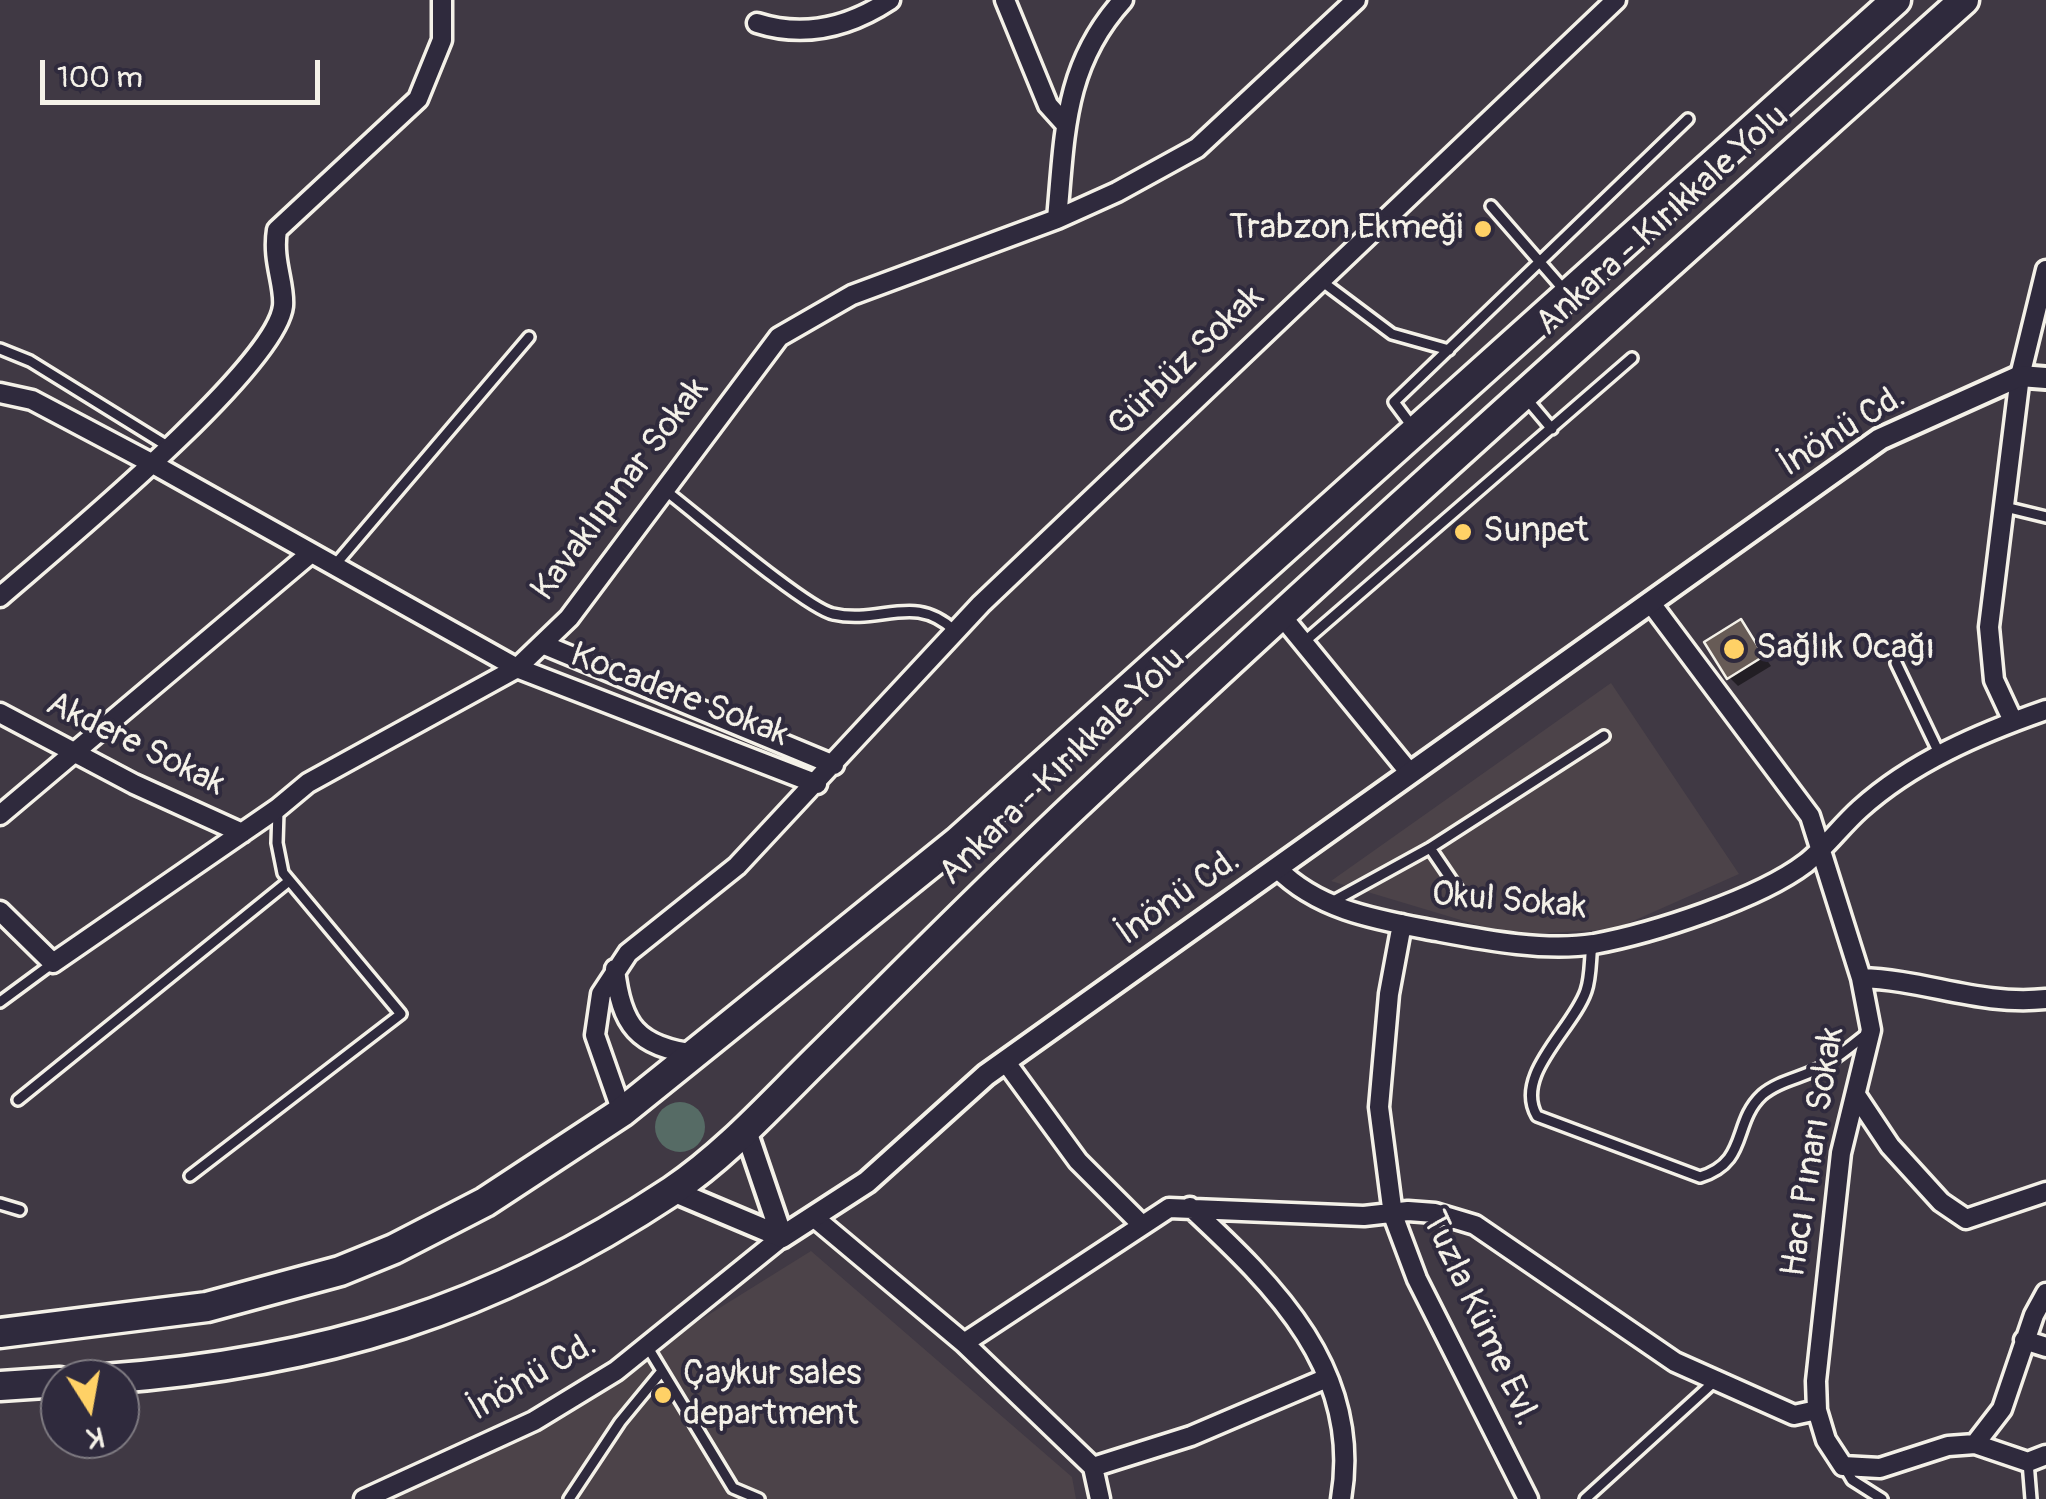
<!DOCTYPE html>
<meta charset="utf-8">
<style>
body{margin:0}
#map{position:relative;width:2046px;height:1499px;overflow:hidden;background:#403944;font-family:Pangolin,sans-serif}
canvas{display:block}
.north{position:absolute;left:40px;top:1359px;width:100px;height:100px;box-sizing:border-box;background:#2f2a3d;border:2px solid #7e7a81;border-radius:50%;rotate:169deg;font-size:28px;font-weight:700;line-height:40px;text-align:center;color:#f4f1e8}
.north::after{content:'';display:block;margin:auto;width:35px;height:45px;background:#ffd166;clip-path:polygon(50% 0,100% 100%,50% 72%,0 100%)}
.scale{position:absolute;left:40px;top:60px;width:280px;height:45px;box-sizing:border-box;border:5px solid #f4f1e8;border-top:0;padding-left:12px;font-size:30px;line-height:35px;white-space:nowrap;color:#f4f1e8;-webkit-text-stroke:8px #2f2a3d;paint-order:stroke}
</style>
<div id="map">
<canvas width="2046" height="1499"></canvas>
<div class="north">K</div>
<div class="scale">100 m</div>
</div>
<script>
const c = document.querySelector('canvas').getContext('2d');
c.lineJoin = 'round';
function paint(path, color) {
  c.fillStyle = color;
  c.fill(path, 'evenodd');
}
function strokePath(path, color, width, dash) {
  c.strokeStyle = color;
  c.lineWidth = width;
  c.lineCap = dash ? 'butt' : 'round';
  c.setLineDash(dash || []);
  c.stroke(path);
}
function write(font, color, halo, rows, align = 'center') {
  c.font = font + ' Pangolin,sans-serif';
  c.lineWidth = 8;
  c.setLineDash([]);
  c.textBaseline = 'middle';
  c.strokeStyle = halo;
  c.fillStyle = color;
  for (const [text, x, y, turn = 0] of rows) {
    c.save();
    c.translate(x, y);
    c.rotate((+turn || 0) * Math.PI / 180);
    c.textAlign = isNaN(turn) ? turn : align;
    if (halo) c.strokeText(text, 0, 0);
    c.fillText(text, 0, 0);
    c.restore();
  }
}
paint(new Path2D(`
 M1611 683 1739 874 1615 929 1511 935 1331 881Z
 M811 1251 1072 1477 1076 1499H379L556 1421 681 1332Z`), '#4c4349');
paint(new Path2D(`
 M655 1127a25 25 0 1 1 50 0a25 25 0 1 1-50 0Z`), '#566b65');
paint(new Path2D(`
 M1741 622 1771 666 1738 686 1729 677Z`), '#0007');
const building = new Path2D(`
 M1741 619 1764 656 1727 679 1704 642Z`);
paint(building, '#675b56');
strokePath(building, '#f4f1e8', 2.5);
const service = new Path2D(`
 M1491 206 1565 291
 M1320 280 1392 334 1449 350
 M0 349 30 361 169 447
 M1525 397 1552 429
 M1414 429 1394 402 1688 119
 M666 491C695 513 807 609 833 614 881 625 914 592 955 631
 M2005 507 2046 517
 M334 566 529 337
 M1304 642 1632 358
 M1896 663 1939 753
 M1430 848 1466 901
 M1330 903 1430 848 1604 736
 M1592 944C1590 959 1591 977 1586 991 1573 1029 1513 1075 1537 1116L1700 1177C1749 1162 1732 1123 1762 1095 1779 1080 1806 1077 1825 1065 1841 1055 1855 1043 1869 1032
 M0 1002 53 963
 M18 1100 289 881
 M190 1176 401 1014 283 873 277 843 278 811
 M0 1204 20 1210
 M647 1346 733 1488 759 1499
 M2028 1462 2031 1499
 M1845 1468 1852 1480 1882 1499
 M569 1499 620 1422 662 1371
 M1585 1499 1715 1381`);
const minor = new Path2D(`
 M1005 0 1048 105 1066 125
 M757 23C804 38 849 27 890 0
 M1057 219 1117 192 1197 148 1356 0
 M0 393 32 400 153 464 517 668 817 784
 M0 597C54 550 276 368 283 306 285 284 272 261 277 230L418 99 442 40V0
 M1650 602 1810 816 1861 978 1871 1030 1841 1153 1816 1381 1817 1410 1826 1440 1843 1466 1880 1468 1948 1446 1975 1444 2028 1462 2046 1455
 M1280 614 1410 773
 M542 644 834 765
 M0 713 134 784 242 833
 M2013 721 1994 680 1989 627 2020 376 2046 270
 M0 815 311 553
 M1277 868C1319 911 1379 920 1436 931 1484 940 1545 952 1594 944 1653 933 1759 899 1806 863 1826 847 1841 826 1860 809 1912 762 1980 733 2046 710
 M0 911 53 963 278 808 308 783 517 668 569 618 779 337 852 295 1057 219C1065 135 1063 66 1123 0
 M1402 924 1389 994 1379 1107 1393 1215 1417 1279 1528 1499
 M615 969C621 1025 637 1047 696 1054
 M1861 978C1926 980 1980 1006 2046 999
 M1005 1061 1078 1161 1141 1224
 M1856 1095 1890 1146 1941 1202 1966 1219 2046 1192
 M622 1112 595 1035 601 994 628 953 737 866 981 604 1616 0
 M1190 1207C1275 1286 1363 1371 1341 1499
 M816 1219 964 1343 1093 1467 1100 1499
 M2024 1340 2046 1347
 M964 1343 1169 1208 1364 1216 1408 1211 1435 1213 1475 1225 1675 1362 1794 1415 1817 1410
 M1975 1444 2002 1409 2034 1315 2046 1293
 M1093 1467 1191 1436 1327 1378
 M364 1499 534 1421 616 1371 782 1237`);
const tertiary = new Path2D(`
 M746 1131 782 1237
 M673 1191 782 1237
 M782 1237 867 1182 986 1075 1880 439 2020 376 2046 378`);
const trunk = new Path2D(`
 M0 1333 207 1307 340 1271 394 1249 485 1202 622 1112 957 842 1896 0
 M105 1379C320 1363 491 1311 672 1191 728 1153 773 1102 821 1055 905 972 989 887 1075 806 1367 532 1666 267 1964 0
 M0 1386 60 1382`);
strokePath(service, '#f4f1e8', 16);
strokePath(minor, '#f4f1e8', 25);
strokePath(tertiary, '#f4f1e8', 28);
strokePath(trunk, '#f4f1e8', 35);
strokePath(service, '#2f2a3d', 9);
strokePath(minor, '#2f2a3d', 18);
strokePath(tertiary, '#2f2a3d', 20);
strokePath(trunk, '#2f2a3d', 28);
for (const [x, y, r, color] of [
 [1483,229,10,"#ffd166"],
 [1463,532,10,"#ffd166"],
 [1734,649,12,"#ffd166"],
 [663,1395,10,"#ffd166"]
]) {
  const dot = new Path2D();
  dot.arc(x, y, r, 0, 2 * Math.PI);
  c.fillStyle = color;
  c.fill(dot);
  strokePath(dot, '#2f2a3d', 4);
}
write('35px', '#f4f1e8', '#2f2a3d', [
 ["Ankara - Kırıkkale Yolu",1663,221,-42],
 ["Gürbüz Sokak",1187,362,-44],
 ["İnönü Cd.",1843,432,-32],
 ["Kavaklıpınar Sokak",621,490,-53],
 ["Kocadere Sokak",679,696,21],
 ["Akdere Sokak",135,745,26],
 ["Ankara - Kırıkkale Yolu",1063,767,-44],
 ["İnönü Cd.",1179,898,-35],
 ["Okul Sokak",1509,902,5],
 ["Hacı Pınarı Sokak",1814,1152,-81],
 ["Tuzla Küme Evl.",1479,1319,65],
 ["İnönü Cd.",533,1378,-30]
]);
write('35px', '#f4f1e8', '#2f2a3d', [
 ["Trabzon Ekmeği",1463,229,"right"],
 ["Sunpet",1483,532],
 ["Sağlık Ocağı",1756,649],
 ["Çaykur sales",683,1375],
 ["department",683,1415]
], 'left');
</script>
